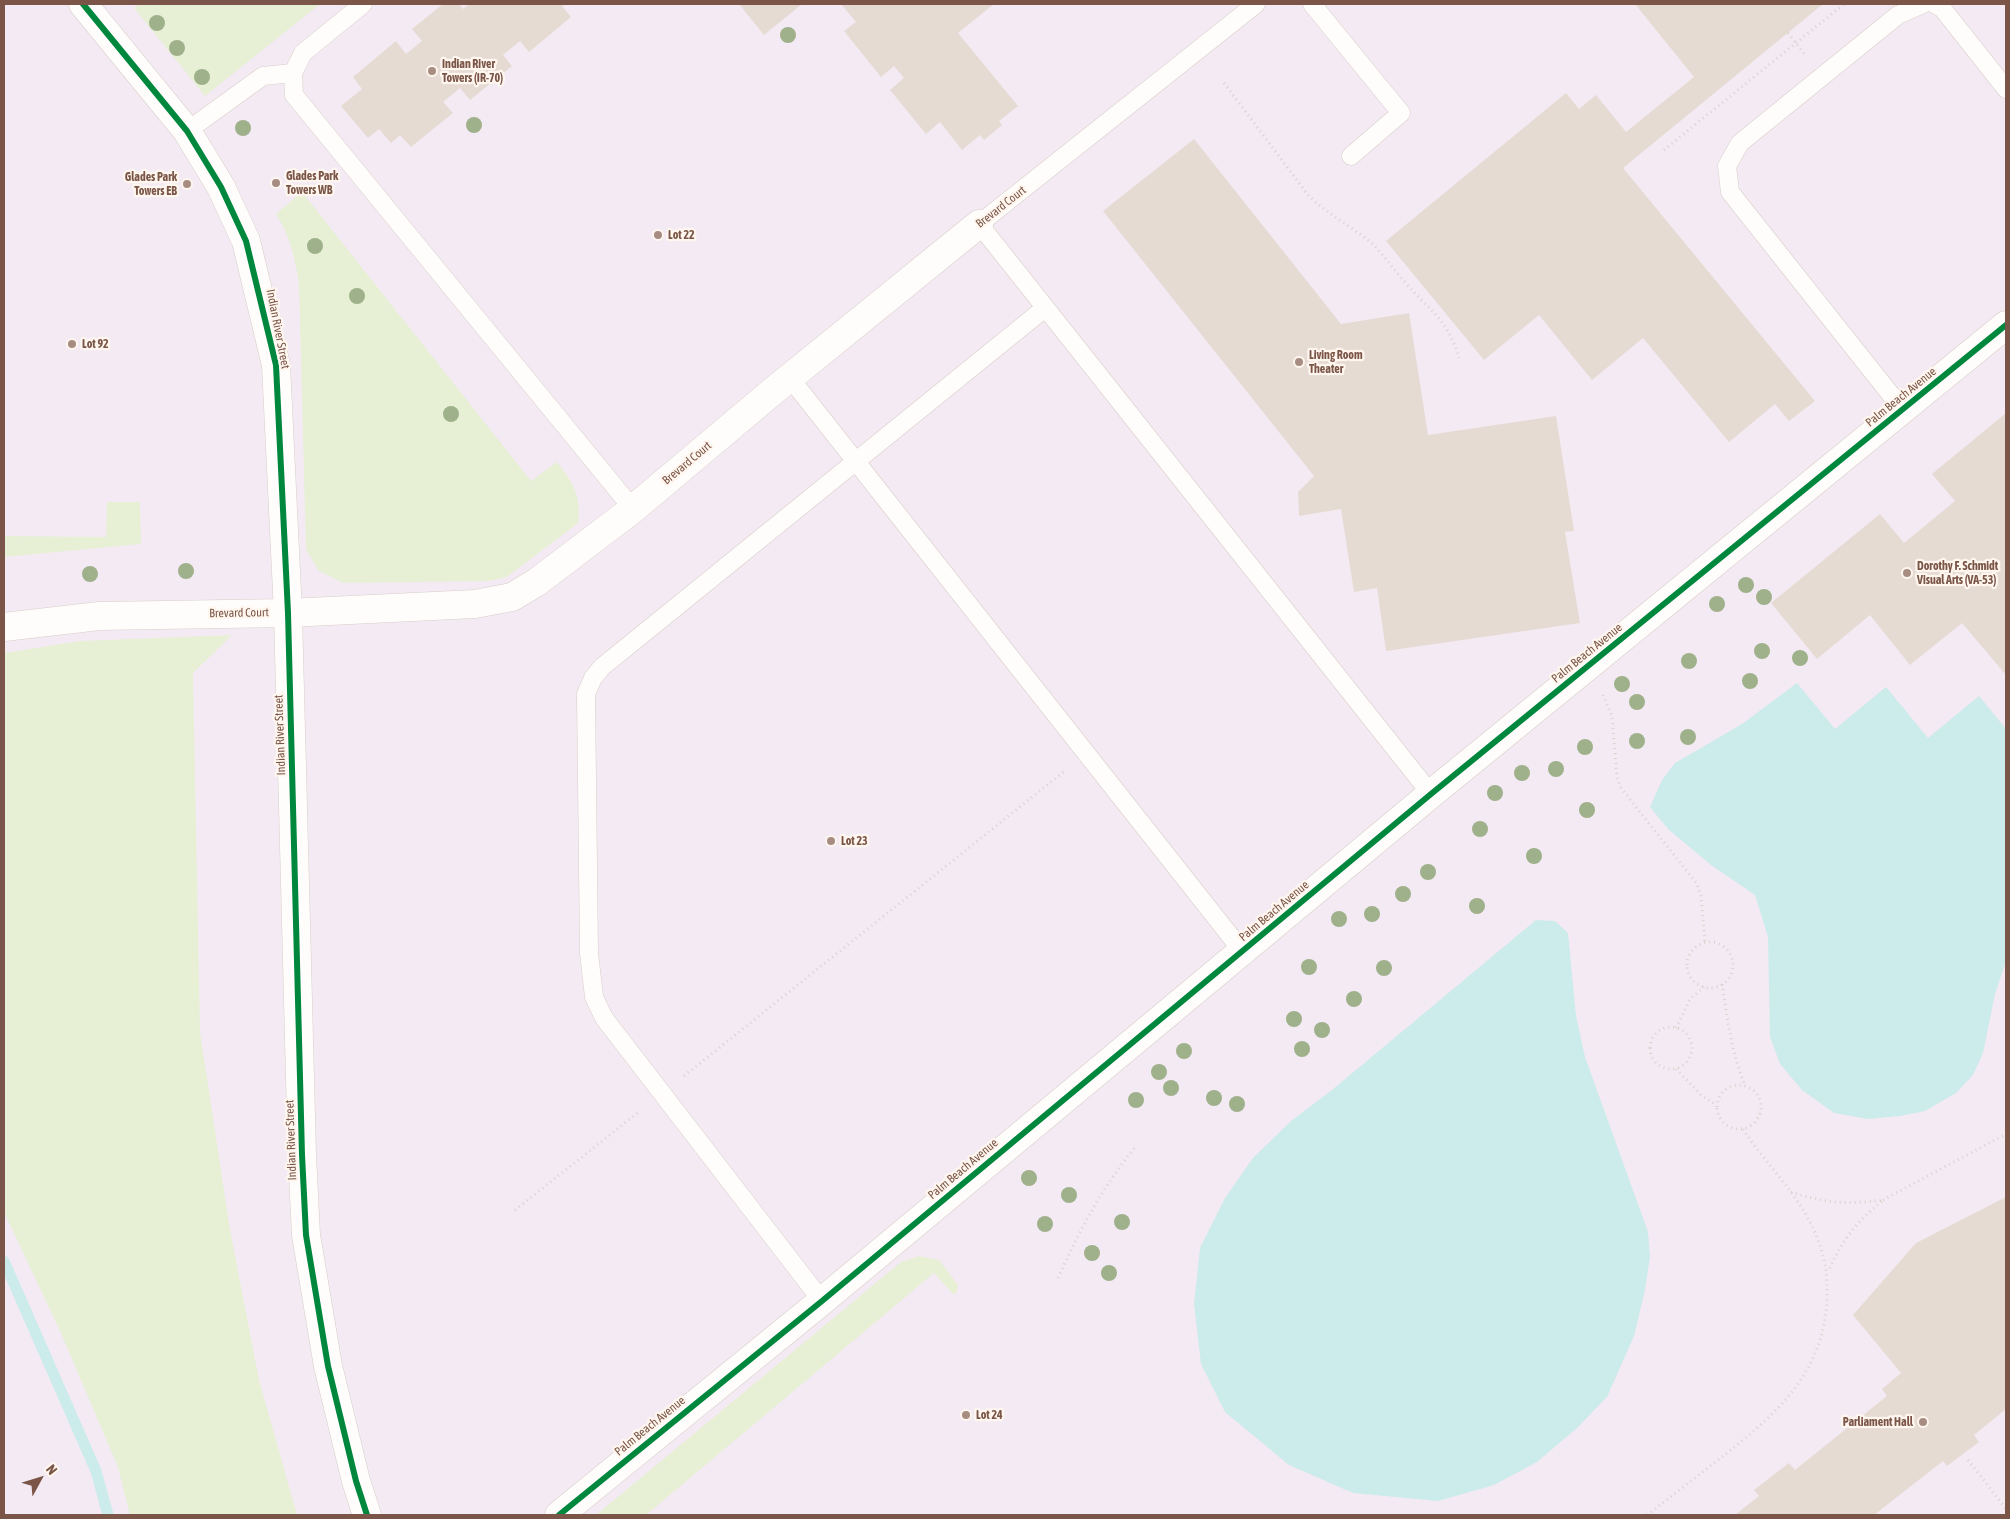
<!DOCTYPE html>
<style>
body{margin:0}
#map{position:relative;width:2010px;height:1519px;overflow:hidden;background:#f9f3ec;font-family:"Asap Condensed",sans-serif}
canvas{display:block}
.frame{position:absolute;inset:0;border:5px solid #7b5648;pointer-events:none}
.north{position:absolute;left:15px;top:1454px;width:50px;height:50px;-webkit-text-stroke:4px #fff7ef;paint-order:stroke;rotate:51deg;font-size:14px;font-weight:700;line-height:20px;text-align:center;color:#7b5648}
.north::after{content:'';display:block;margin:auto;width:18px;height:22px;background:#7b5648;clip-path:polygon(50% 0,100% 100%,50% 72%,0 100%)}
</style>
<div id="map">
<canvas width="2010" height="1519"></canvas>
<div class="frame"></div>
<div class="north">N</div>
</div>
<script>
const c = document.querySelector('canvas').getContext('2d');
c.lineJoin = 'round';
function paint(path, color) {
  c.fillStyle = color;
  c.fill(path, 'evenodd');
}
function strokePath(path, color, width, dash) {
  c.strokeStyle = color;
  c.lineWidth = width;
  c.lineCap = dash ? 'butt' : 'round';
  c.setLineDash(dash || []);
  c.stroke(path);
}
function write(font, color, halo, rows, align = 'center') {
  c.font = font + ' "Asap Condensed",sans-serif';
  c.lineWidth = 4.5;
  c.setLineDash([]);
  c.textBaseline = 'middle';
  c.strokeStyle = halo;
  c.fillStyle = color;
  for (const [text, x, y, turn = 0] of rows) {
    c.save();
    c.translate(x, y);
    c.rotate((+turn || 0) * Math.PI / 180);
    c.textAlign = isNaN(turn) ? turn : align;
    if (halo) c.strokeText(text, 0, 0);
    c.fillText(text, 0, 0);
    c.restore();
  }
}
paint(new Path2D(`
 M4 4H2006V1515H4Z`), '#f4eaf4');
paint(new Path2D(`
 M139 4H320L205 96 134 8Z
 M302 192 531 481 557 462C573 482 582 497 578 523L507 577 489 581 343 583 319 571 306 550 299 284C295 258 290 236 276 214Z
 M107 502H140L141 544 4 557V536L106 537Z
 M232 635 193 673 200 1032 230 1230 259 1380 297 1515H130L118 1467 60 1331 4 1212V653L81 641Z
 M919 1256 939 1260 958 1285 957 1291 954 1295 934 1273 646 1515H596L901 1262Z`), '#e7f0d5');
paint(new Path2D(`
 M1797 683 1835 729 1886 687 1928 738 1979 696 2006 729V961L1995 994 1983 1053 1973 1075 1956 1093 1925 1111 1900 1116 1868 1119 1834 1113 1802 1090 1780 1064 1770 1037 1768 937 1755 895 1711 865 1668 829 1650 807 1662 780 1675 763 1742 724Z
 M1536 920 1555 921 1568 933 1576 1016 1585 1057 1648 1232 1650 1256 1645 1290 1634 1336 1607 1397 1577 1428 1537 1462 1494 1485 1438 1501 1353 1493 1289 1465 1225 1412 1201 1364 1194 1304 1200 1248 1225 1198 1253 1158 1291 1121 1332 1090Z`), '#ccebeb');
strokePath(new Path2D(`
 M4 1261 96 1471 108 1515`), '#ccebeb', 11);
paint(new Path2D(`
 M443 4H459L463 9 469 4H566L562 6 571 17 529 52 520 41 503 55 512 66 470 100 460 88 443 102 453 113 411 147 400 135 391 143 379 129 368 138 341 106 362 89 353 77 396 41 406 54 422 41 412 29Z
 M739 4H802L764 35Z
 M841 4H994L958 33 1018 106 999 121 1002 125 984 140 980 135 962 150 940 122 926 134 890 90 904 78 894 66 881 77 844 31 856 22Z
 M1635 4H1823L1623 168 1815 401 1789 421 1775 404 1729 442 1643 338 1592 380 1539 315 1484 360 1386 241 1566 93 1579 109 1596 95 1626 132 1694 77Z
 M1194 139 1341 324 1409 313 1428 435 1556 416 1574 531 1565 532 1580 623 1386 651 1377 588 1354 592 1341 509 1299 516 1298 492 1314 476 1103 211Z
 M2006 413V675L1962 623 1910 665 1870 615 1817 659 1771 603 1880 514 1904 543 1955 501 1932 474Z
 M2006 1197V1409L1974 1435 1979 1442 1947 1466 1943 1461 1874 1515H1735L1759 1496 1754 1490 1789 1463 1795 1470 1887 1396 1882 1389 1901 1373 1853 1315 1916 1243Z`), '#e6dbd3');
const lane = new Path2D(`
 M363 4 303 53 293 73 294 95 633 509
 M1256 4 979 224 1431 794
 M1312 4 1401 113 1351 156
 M1934 4 1942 8 2006 89
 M187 131 263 76 293 73
 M790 378 1243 952
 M1903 410 1730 192 1727 166 1740 143 1898 15 1923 4
 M822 1301 604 1018 594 997 589 953 586 694 593 678 602 667 1045 308`);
const street = new Path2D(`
 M83 4 187 131 221 187 246 241 276 365 288 613 302 1155 306 1235 328 1366 356 1481 367 1515
 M4 627 99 616 288 613 475 604 512 597 537 582 633 509 772 392 979 224
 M559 1515 822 1301 1431 794 2006 325`);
strokePath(lane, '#d8cec8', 19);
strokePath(street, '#d8cec8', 29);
strokePath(new Path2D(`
 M1788 33 1806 56
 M1224 83 1308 195C1326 213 1349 225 1369 241 1383 253 1392 268 1404 281 1429 311 1447 317 1459 358
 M1664 150 1844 4
 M1603 695 1612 716 1617 777 1621 788 1697 884 1701 896 1705 942
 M1687 965a23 23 0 1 1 46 0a23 23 0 1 1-46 0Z
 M1722 984C1728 1019 1731 1052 1745 1085
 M1650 1048a21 21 0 1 1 42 0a21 21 0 1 1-42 0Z
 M1676 1028 1690 999 1704 987
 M1676 1069 1702 1096 1717 1105
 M684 1076 1066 770
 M1717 1107a22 22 0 1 1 44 0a22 22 0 1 1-44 0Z
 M1791 1192C1825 1203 1847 1205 1883 1200 1854 1225 1844 1237 1828 1272
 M1883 1200 2006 1134
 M515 1210 640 1111
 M1058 1278C1081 1228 1102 1187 1137 1145
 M1968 1460 2006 1509
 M1647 1515C1672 1496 1697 1476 1722 1457 1776 1414 1822 1375 1827 1302 1828 1274 1825 1254 1813 1228 1796 1192 1765 1163 1743 1129`), '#dcd1cd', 3, [1, 4]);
strokePath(lane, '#fefdfc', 18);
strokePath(street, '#fefdfc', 28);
strokePath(new Path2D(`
 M83 4 187 131 221 187 246 241 276 365 288 613 302 1155 306 1235 328 1366 356 1481 367 1515
 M559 1515 822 1301 1431 794 2006 325`), '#00873e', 6);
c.fillStyle = '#9eb18b';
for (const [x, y] of [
 [157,23],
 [788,35],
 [177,48],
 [202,77],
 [474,125],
 [243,128],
 [315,246],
 [357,296],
 [451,414],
 [186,571],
 [90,574],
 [1746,585],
 [1764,597],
 [1717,604],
 [1762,651],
 [1800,658],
 [1689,661],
 [1750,681],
 [1622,684],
 [1637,702],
 [1688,737],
 [1637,741],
 [1585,747],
 [1556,769],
 [1522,773],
 [1495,793],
 [1587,810],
 [1480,829],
 [1534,856],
 [1428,872],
 [1403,894],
 [1477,906],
 [1372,914],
 [1339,919],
 [1309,967],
 [1384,968],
 [1354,999],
 [1294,1019],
 [1322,1030],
 [1302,1049],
 [1184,1051],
 [1159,1072],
 [1171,1088],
 [1214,1098],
 [1136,1100],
 [1237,1104],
 [1029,1178],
 [1069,1195],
 [1122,1222],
 [1045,1224],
 [1092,1253],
 [1109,1273]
]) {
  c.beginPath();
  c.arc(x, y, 8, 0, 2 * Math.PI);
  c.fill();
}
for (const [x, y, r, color] of [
 [432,71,5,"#a78d81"],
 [276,183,5,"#a78d81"],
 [187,184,5,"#a78d81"],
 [658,235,5,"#a78d81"],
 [72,344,5,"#a78d81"],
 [1299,362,5,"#a78d81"],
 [1907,573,5,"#a78d81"],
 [831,841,5,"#a78d81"],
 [966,1415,5,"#a78d81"],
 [1923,1422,5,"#a78d81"]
]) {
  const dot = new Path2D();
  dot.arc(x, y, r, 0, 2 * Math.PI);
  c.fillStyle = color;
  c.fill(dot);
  strokePath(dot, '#fff7ef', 2);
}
write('bold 12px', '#7b5648', '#fff7ef', [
 ["Indian River",442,64],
 ["Towers (IR-70)",442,78],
 ["Glades Park",286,176],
 ["Towers WB",286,190],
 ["Glades Park",177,177,"right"],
 ["Towers EB",177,191,"right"],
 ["Lot 22",668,235],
 ["Lot 92",82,344],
 ["Living Room",1309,355],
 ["Theater",1309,369],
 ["Dorothy F. Schmidt",1917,566],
 ["Visual Arts (VA-53)",1917,580],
 ["Lot 23",841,841],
 ["Lot 24",976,1415],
 ["Parliament Hall",1913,1422,"right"]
], 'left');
write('12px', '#7b5648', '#fff7ef', [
 ["Brevard Court",1001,207,-38],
 ["Indian River Street",278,329,79],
 ["Palm Beach Avenue",1901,397,-39],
 ["Brevard Court",687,463,-40],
 ["Brevard Court",239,613,-1],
 ["Palm Beach Avenue",1587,653,-39],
 ["Indian River Street",280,735,-92],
 ["Palm Beach Avenue",1274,911,-40],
 ["Indian River Street",291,1140,-92],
 ["Palm Beach Avenue",963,1169,-40],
 ["Palm Beach Avenue",650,1426,-39]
]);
</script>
